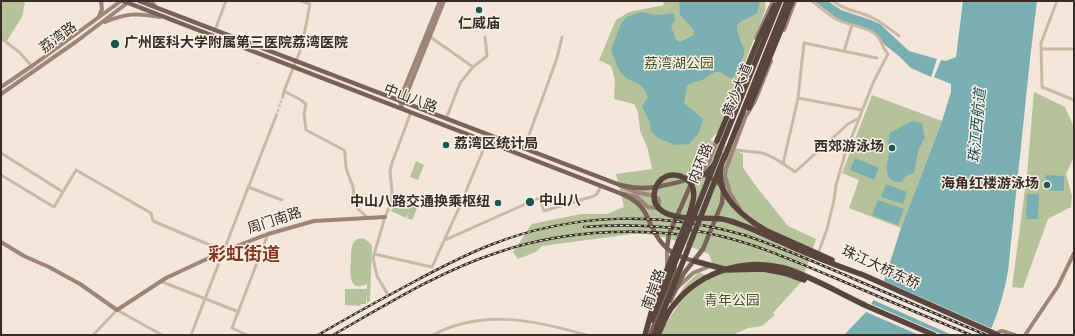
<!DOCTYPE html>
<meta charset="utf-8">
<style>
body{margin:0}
#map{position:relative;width:1075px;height:336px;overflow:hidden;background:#f3e7db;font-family:Overpass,sans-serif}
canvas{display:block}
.frame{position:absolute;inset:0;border:2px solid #372c27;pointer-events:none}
</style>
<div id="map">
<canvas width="1075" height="336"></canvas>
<div class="frame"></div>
</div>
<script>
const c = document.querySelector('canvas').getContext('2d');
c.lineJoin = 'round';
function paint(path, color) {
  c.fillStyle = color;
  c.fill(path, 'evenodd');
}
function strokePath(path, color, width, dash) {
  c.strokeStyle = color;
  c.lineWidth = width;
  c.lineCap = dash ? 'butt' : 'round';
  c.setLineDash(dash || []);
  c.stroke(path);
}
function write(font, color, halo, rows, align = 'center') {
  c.font = font + ' Overpass,"Noto Sans SC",sans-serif';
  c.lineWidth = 3;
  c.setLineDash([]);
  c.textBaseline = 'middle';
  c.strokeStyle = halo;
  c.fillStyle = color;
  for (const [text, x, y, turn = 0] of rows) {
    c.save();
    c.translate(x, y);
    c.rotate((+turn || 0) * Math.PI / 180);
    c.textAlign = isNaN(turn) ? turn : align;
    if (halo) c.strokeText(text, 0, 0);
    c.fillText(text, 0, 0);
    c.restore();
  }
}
paint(new Path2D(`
 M1 1H21L25 2 22 17 6 42 1 36Z
 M663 1H765L766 8 718 132 710 140 743 154V168L756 186 788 226 816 239 802 281 773 313 775 315 762 326 748 328 732 335H661L670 317 678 306 671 308 684 286 699 272 705 275 715 271 709 254C683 244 661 232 632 234L542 246 536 252 518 259 513 252 532 224 581 214H607L624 207 616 174 652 169 648 150 640 130 638 112 634 104 614 99 615 80 611 66 599 60 616 20 629 12 664 5Z
 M1034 92 1065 107 1074 127V157L1066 174 1072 196 1071 207 1048 219 1023 288 1012 287 1027 174Z
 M872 95 942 121 901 228 849 208 859 180 842 173Z
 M416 161 424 165 418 180 410 177Z
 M396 198 418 206 412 220 407 218 409 211 406 218 391 211Z
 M363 238 369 242 372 246 370 301 367 303V293L366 304H361L360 306 345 305V289H367V284C348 294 350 271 351 260 351 255 351 248 353 244 354 241 355 241 357 239Z`), '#b5c29a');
paint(new Path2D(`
 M679 1H760L757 13 740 22 737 25C737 35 741 41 744 49 746 54 737 71 735 76L730 78 720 72H715L702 80 689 84 687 87 684 103 703 119 699 133 689 144 675 145 658 138 651 131 650 123 642 106 648 98C643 79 631 85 621 73 617 68 614 57 611 50L621 24 627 17 641 12 657 15 674 13 675 21 671 26 676 40 680 42 694 35V30L680 15Z
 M814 1H828L841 10 871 20 880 24 909 51 937 59 931 77 911 68 900 57 885 45 871 31 839 20Z
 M963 1H1037L1030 59 1008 271C1004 293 998 315 988 335H844L867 311 883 284 901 228 942 121 951 92V84L934 77 941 60 946 61 956 57Z
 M912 121 922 123 923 131 925 137 918 151 914 173 906 176 902 182C880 183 887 161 891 148L888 144 890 133Z
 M855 158 879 168 874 180 850 170Z
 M1046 175 1064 176V191L1046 190Z
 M886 184 907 192 903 204 881 197Z
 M1027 194H1039L1038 219H1026Z
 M878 200 904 209 898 225 872 215Z`), '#79afb1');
paint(new Path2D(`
 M882 280 993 329 990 335H987L878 288Z
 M877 290 982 335H952L871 299Z
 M869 303 943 335H919L864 311Z`), '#f3e7db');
strokePath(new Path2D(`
 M276 116 283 96`), '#cdc2b7', 3, [3, 1.5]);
strokePath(new Path2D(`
 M812 1C821 8 829 16 840 21 851 26 865 26 875 34 882 39 882 48 888 54L873 83 845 154 836 185 834 200 827 229 819 251
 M833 1C845 11 860 11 873 18 883 23 891 30 899 36
 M1057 1 1041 43 1042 87 1074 100
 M215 30 226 1
 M429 36 473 67
 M1 38 19 52 32 66
 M1041 49H1074
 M844 51 852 25
 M284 91 301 100 306 104 304 114 306 130 344 150 345 153 346 168 353 187 355 204 357 208 368 218
 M283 96 284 91 302 46 310 4 301 1
 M798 98 804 43 877 58
 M446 119 460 83 473 67 487 56 485 37
 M524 149 557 58 562 37
 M733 149C743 152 752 151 762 153 774 156 785 165 795 172L848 124 859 118
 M1 153 63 192
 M783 164 798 98 862 110
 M1 175 54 207 76 170 151 213 153 221 224 251
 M248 187 282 200
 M445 240 539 198 544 211 594 196 597 194 601 186
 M374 254 432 267 459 208 489 136
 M160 281 239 312
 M387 293 377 276 373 258 385 217 392 200V191L390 171 392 163 411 112
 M93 335 117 310 162 335
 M191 335 276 116
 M247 335 232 328 268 234
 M433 335C482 309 535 320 586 335`), '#cbb7a6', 3);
strokePath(new Path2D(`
 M150 1 155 6
 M99 16 102 9 101 1
 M105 22C127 13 137 13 160 17
 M784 30 795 1
 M756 38 773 1
 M1 87 32 66 121 1
 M1 94 77 41 130 1
 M403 103 444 1
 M730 103 742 74
 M402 108 400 101 404 89 440 1
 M746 116 755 101 771 61
 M701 174 709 162 717 139
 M726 179 730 193 740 209
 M623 187 635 192 655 196 659 199V204L656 208 648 207 637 197 624 194
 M723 189 726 169 746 115
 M1 242 24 256 49 267 80 284 117 310 166 278 224 251 268 234 314 221 385 217
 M667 248V268
 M678 287 693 273 710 266
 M997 335 999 332 1002 331 1015 335
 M1025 335 1058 286 1074 253`), '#9f8577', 4);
strokePath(new Path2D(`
 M123 1 622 194C630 198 637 201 642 208 646 213 648 219 651 225 661 247 671 255 694 261
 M139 1 620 185C650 193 671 183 699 177
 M667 248 669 234 692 182
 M670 301 684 273 703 249 722 203 723 191 721 186 715 180 707 177
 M650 335 670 283 675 268`), '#796358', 4.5);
strokePath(new Path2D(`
 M780 32 792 1
 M749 108 759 84
 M717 141 759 38 775 5
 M717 157 780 1
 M724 159 787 1
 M721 167C716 192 736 210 754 223
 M697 177 707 173 713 166
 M694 261 728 270 763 269 784 273`), '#58463e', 5.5);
const rail = new Path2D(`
 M584 227C629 224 675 225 720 236 759 245 796 262 833 277 879 297 925 316 971 335
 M318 335C347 318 376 302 406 286 434 271 463 255 493 244 572 213 662 211 744 235 781 247 817 263 854 279 898 298 942 316 986 335
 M333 335C386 305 438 272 496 253 557 232 621 228 685 235`);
strokePath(rail, '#372c27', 2.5);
strokePath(rail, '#faf1e7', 1, [3]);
strokePath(new Path2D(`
 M759 84 780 32
 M754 223 767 231 832 260
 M784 273 804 280
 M861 274 998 335
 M862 304 934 335
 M652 320 719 153
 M645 335 655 299 686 223C691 209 701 188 685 178 679 175 673 174 667 176 653 182 649 202 662 211 677 221 705 217 722 219 742 223 760 233 779 241 807 254 835 265 863 275
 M654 335 725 155
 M658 335C662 327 665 318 670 310 695 274 741 257 784 268 811 276 839 293 865 305`), '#58463e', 5.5);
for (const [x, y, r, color] of [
 [479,10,4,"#1b565a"],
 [115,44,5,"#1b565a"],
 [446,145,4,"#1b565a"],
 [892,148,4,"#1b565a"],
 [1047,185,4,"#1b565a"],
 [530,202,5,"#1b565a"],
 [498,203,4,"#1b565a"]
]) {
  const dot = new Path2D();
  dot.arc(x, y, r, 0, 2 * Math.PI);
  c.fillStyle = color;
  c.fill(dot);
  strokePath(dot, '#faf1e7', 1.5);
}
write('bold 14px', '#372c27', '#faf1e7', [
 ["仁威庙",479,25,"center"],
 ["广州医科大学附属第三医院荔湾医院",124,44],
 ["荔湾区统计局",454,145],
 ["西郊游泳场",884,148,"right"],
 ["海角红楼游泳场",1039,185,"right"],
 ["中山八",539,202],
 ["中山八路交通换乘枢纽",490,203,"right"]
], 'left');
write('14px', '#372c27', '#faf1e7', [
 ["荔湾路",59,39,-36],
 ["黄沙大道",739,91,-68],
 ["中山八路",410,100,21],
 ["内环路",702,164,-68],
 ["周门南路",275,222,-18],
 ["珠江大桥东桥",880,269,25],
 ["南岸路",655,290,-70]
]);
write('14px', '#46562a', '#faf1e7', [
 ["荔湾湖公园",679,65],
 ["青年公园",732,302]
]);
write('italic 15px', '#1b565a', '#faf1e7', [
 ["珠江西航道",979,126,-85]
]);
write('bold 18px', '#89361d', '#faf1e7', [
 ["彩虹街道",244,256]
]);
</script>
